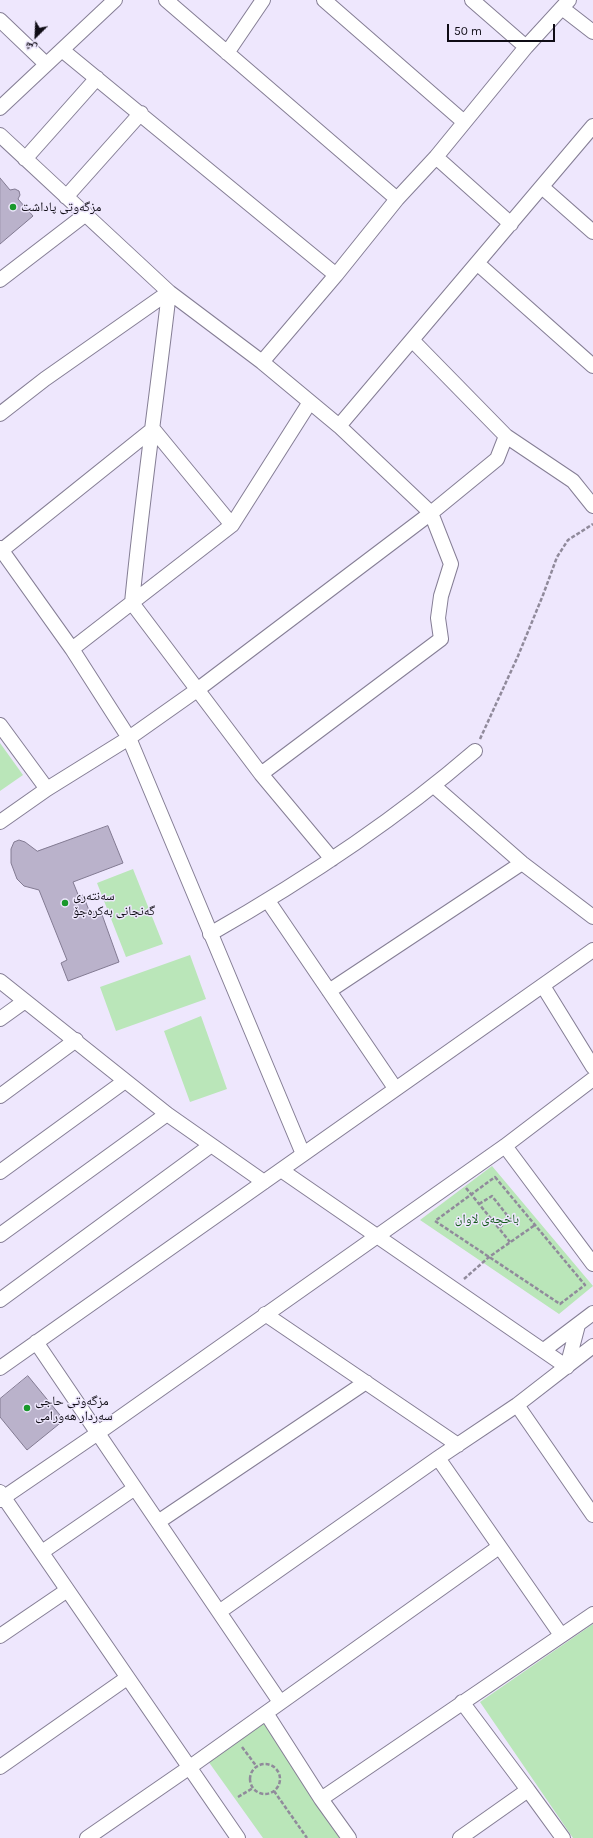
<!DOCTYPE html>
<meta charset="utf-8">
<style>
body{margin:0}
#map{position:relative;width:593px;height:1838px;overflow:hidden;background:#eee7fd;font-family:Karla,"Noto Naskh Arabic",sans-serif}
canvas{display:block}
.north{position:absolute;left:16px;top:16px;width:40px;height:40px;-webkit-text-stroke:3px #eee7fd;paint-order:stroke;rotate:204deg;font-size:11px;font-weight:700;line-height:16px;text-align:center;color:#0f0c15}
.north::after{content:'';display:block;margin:auto;width:14px;height:18px;background:#0f0c15;clip-path:polygon(50% 0,100% 100%,50% 72%,0 100%)}
.scale{position:absolute;left:447px;top:24px;width:108px;height:18px;box-sizing:border-box;border:2px solid #0f0c15;border-top:0;padding-left:5px;font-size:12px;line-height:14px;white-space:nowrap;color:#0f0c15;-webkit-text-stroke:3px #eee7fd;paint-order:stroke}
</style>
<div id="map">
<canvas width="593" height="1838"></canvas>
<div class="north">ش</div>
<div class="scale">50 m</div>
</div>
<script>
const c = document.querySelector('canvas').getContext('2d');
c.lineJoin = 'round';
function paint(path, color) {
  c.fillStyle = color;
  c.fill(path, 'evenodd');
}
function strokePath(path, color, width, dash) {
  c.strokeStyle = color;
  c.lineWidth = width;
  c.lineCap = dash ? 'butt' : 'round';
  c.setLineDash(dash || []);
  c.stroke(path);
}
function write(font, color, halo, rows, align = 'center') {
  c.font = font + ' Karla,"Noto Naskh Arabic",sans-serif';
  c.lineWidth = 3;
  c.setLineDash([]);
  c.textBaseline = 'middle';
  c.strokeStyle = halo;
  c.fillStyle = color;
  for (const [text, x, y, turn = 0] of rows) {
    c.save();
    c.translate(x, y);
    c.rotate((+turn || 0) * Math.PI / 180);
    c.textAlign = isNaN(turn) ? turn : align;
    if (halo) c.strokeText(text, 0, 0);
    c.fillText(text, 0, 0);
    c.restore();
  }
}
paint(new Path2D(`
 M0 743 23 775 0 791Z
 M133 869 163 944 126 957 97 883Z
 M190 955 206 999 116 1031 100 987Z
 M201 1016 227 1089 190 1102 164 1031Z
 M492 1166 593 1286 559 1314 420 1220Z
 M593 1624V1838H573L480 1702Z
 M265 1721 346 1838H263L208 1761Z`), '#bae6b9');
const building = new Path2D(`
 M0 178 10 190 15 189 19 191 20 195 18 199 33 216 0 244Z
 M108 826 123 863 73 882 79 897 83 895 90 913 100 909 119 962 68 981 61 963 67 960 39 890 24 886 17 879 11 863V849L14 842 19 840 25 842 37 851Z
 M28 1376 64 1420 27 1450 0 1417V1399Z`);
paint(building, '#bab2cb');
strokePath(building, '#827a92', 1);
const minor = new Path2D(`
 M166 0 397 199
 M324 0 464 122
 M472 0 526 47
 M562 8 593 32
 M0 20 46 64
 M62 50 336 275
 M227 53 263 0
 M0 108 115 0
 M0 135 169 292C157 396 142 499 132 603L261 774 332 859
 M436 157 511 224
 M25 159 97 78
 M542 187 593 232
 M66 197 141 113
 M477 263 593 366
 M0 280 86 214
 M262 362 336 275 397 199 436 157 526 47 569 0
 M0 414 45 379 169 292 262 362 339 426 431 513 451 564 441 596 438 618 441 639 261 774
 M339 426 593 126
 M506 436 573 481 593 506
 M0 548 72 649 129 738 303 1154
 M2 550 153 429 232 525
 M72 649 232 525 310 402
 M0 725 47 789
 M434 786 522 863 593 917
 M0 822 47 789 129 738 197 690 431 513 497 459 506 436 412 340
 M268 901 395 1088
 M210 934C303 881 394 821 475 751
 M0 981 167 1114 264 1182
 M543 986 593 1067
 M329 991 522 863
 M0 1019 25 1001
 M0 1096 76 1040
 M505 1146 593 1264
 M281 1170 567 1367 578 1325
 M0 1172 125 1081
 M0 1235 167 1114
 M0 1300 210 1146
 M265 1314 458 1445
 M36 1342 280 1702
 M544 1350 593 1313
 M0 1368 593 950
 M517 1405 593 1515
 M438 1458 561 1635
 M0 1492 238 1838
 M0 1500 98 1433 505 1146 593 1079
 M158 1522 366 1382
 M42 1552 135 1488
 M219 1612 438 1458 517 1405 593 1346
 M0 1636 66 1591
 M266 1713 321 1799 593 1614
 M0 1767 127 1678
 M528 1790 563 1838
 M321 1799 349 1838
 M87 1838 190 1767 499 1547
 M460 1838 528 1790 462 1702`);
strokePath(minor, '#857e95', 16);
strokePath(new Path2D(`
 M480 739 518 656 543 595 557 557 568 540 593 524
 M495 1177 585 1285 560 1304 435 1221Z
 M466 1188 510 1242
 M479 1204 492 1196 510 1219 499 1228
 M464 1279 489 1257 535 1225
 M242 1747 257 1767
 M250 1779a15 15 0 1 1 30 0a15 15 0 1 1-30 0Z
 M274 1791 307 1838
 M238 1797 253 1788`), '#908a9b', 2.5, [4, 2]);
strokePath(minor, '#fff', 14);
for (const [x, y, r, color] of [
 [13,207,4,"#19982b"],
 [65,903,4,"#19982b"],
 [27,1408,4,"#19982b"]
]) {
  const dot = new Path2D();
  dot.arc(x, y, r, 0, 2 * Math.PI);
  c.fillStyle = color;
  c.fill(dot);
  strokePath(dot, '#eee7fd', 1.5);
}
write('13px', '#0f0c15', '#eee7fd', [
 ["مزگەوتی پاداشت",21,207],
 ["سەنتەری",73,896],
 ["گەنجانی بەکرەجۆ",73,911],
 ["مزگەوتی حاجی",35,1401],
 ["سەردار هەورامی",35,1416]
], 'left');
write('13px', '#135b1a', '#eee7fd', [
 ["باخچەی لاوان",487,1219]
]);
</script>
